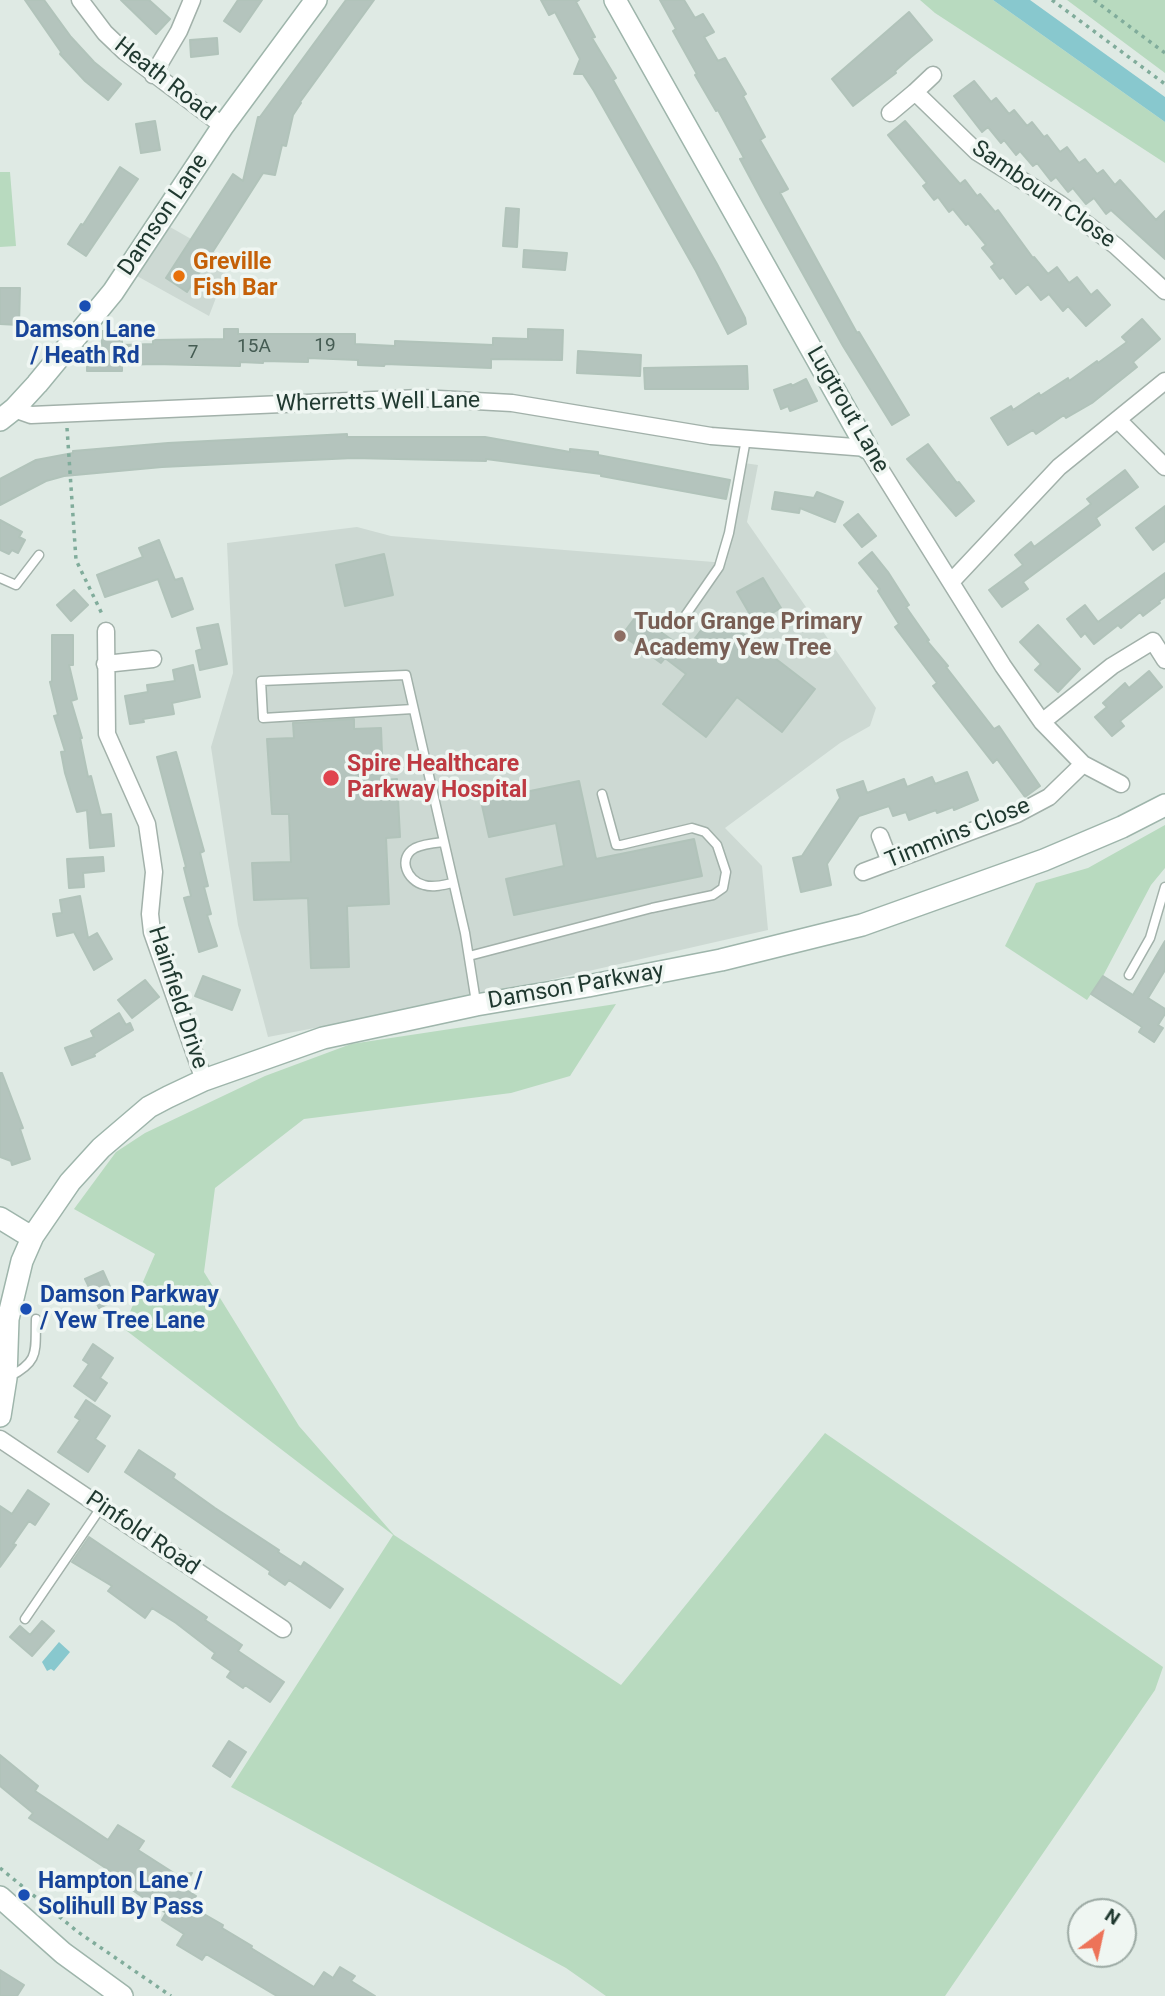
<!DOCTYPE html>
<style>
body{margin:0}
#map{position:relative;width:1165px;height:1996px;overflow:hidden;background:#dfeae4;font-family:Roboto,sans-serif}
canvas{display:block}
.north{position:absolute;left:1067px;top:1898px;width:70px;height:70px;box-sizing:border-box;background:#eff6f2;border:2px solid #9caaa4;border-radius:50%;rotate:33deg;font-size:19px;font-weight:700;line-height:28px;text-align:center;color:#203930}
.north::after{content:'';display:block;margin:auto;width:24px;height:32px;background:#ed7359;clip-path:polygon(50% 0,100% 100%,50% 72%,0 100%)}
</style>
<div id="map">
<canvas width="1165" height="1996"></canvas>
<div class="north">N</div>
</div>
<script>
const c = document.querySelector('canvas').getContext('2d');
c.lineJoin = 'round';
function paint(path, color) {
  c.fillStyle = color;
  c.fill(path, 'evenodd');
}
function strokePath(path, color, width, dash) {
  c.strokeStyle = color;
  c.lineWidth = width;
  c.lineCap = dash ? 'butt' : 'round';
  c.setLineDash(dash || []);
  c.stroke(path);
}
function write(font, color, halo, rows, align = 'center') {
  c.font = font + ' Roboto,sans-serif';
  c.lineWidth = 7;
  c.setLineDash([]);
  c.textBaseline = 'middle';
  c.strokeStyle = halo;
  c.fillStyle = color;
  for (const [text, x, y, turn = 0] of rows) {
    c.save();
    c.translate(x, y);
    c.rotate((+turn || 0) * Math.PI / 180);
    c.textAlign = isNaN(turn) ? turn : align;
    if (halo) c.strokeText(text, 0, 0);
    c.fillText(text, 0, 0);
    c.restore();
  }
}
paint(new Path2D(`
 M170 227 230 261 209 316 137 276Z
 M744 463 758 465 747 522 876 708 870 726 840 743 725 828 762 866 768 930 475 997 268 1037 238 925 211 747 233 673 227 543 357 527 391 536 726 563Z`), '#cdd9d3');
paint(new Path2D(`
 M920 0H993L1165 122V163L935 13Z
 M1067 0H1165V73Z
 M0 172H10L16 246 0 247Z
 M1165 825V868L1151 885 1103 976 1087 1000 1005 946 1036 883 1088 868Z
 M616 1004 570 1076 511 1093 304 1119 215 1188 204 1272 299 1426 394 1535 621 1685 825 1433 1163 1667 1155 1690 945 1996H606L566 1968 231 1787 393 1535 123 1328 155 1254 74 1209 116 1152 145 1133 265 1076 351 1044Z`), '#b8dabf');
paint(new Path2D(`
 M993 0H1030L1165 97V122Z
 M59 1642 70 1652 54 1671 51 1669 47 1671 42 1662Z`), '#88c8ce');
const building = new Path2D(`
 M25 0H44L71 37 94 62 121 84 108 100 85 81 60 54 61 52Z
 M121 0H149L170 19 156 34Z
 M238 0H262L240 32 224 21Z
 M346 0H374L300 102 301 103 293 115 286 146 282 145 275 175 263 173 187 292 166 278 233 174 243 181 258 117H260Z
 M541 0H579L576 2 595 37 592 38 616 78 613 80 717 264 745 318 746 324 728 334 696 271 594 91 583 74H574L580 59 555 12 549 15Z
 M660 0H684L695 18 703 14 714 32 704 37 718 61 725 58 746 94 743 96 765 137 760 140 788 189 780 193 857 333 859 332 909 415 892 425 843 346 763 202 740 159 744 158 718 110 716 111 695 75 697 74 673 31 676 29Z
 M909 12 932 40 911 57 895 71 896 73 853 106 832 79Z
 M217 38 218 54 191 57 190 40Z
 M974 81 991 102 996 98 1009 114 1014 110 1027 126 1032 122 1044 137 1047 135 1060 152 1067 147 1079 163 1085 159 1097 174 1103 170 1115 185 1120 180 1156 220 1165 211V259L1111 210 1106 214 1094 198 1086 204 1073 188 1068 192 1056 177 1051 181 1037 163 1033 166 1020 151 1016 155 1004 140 1001 143 988 127 982 132 954 96Z
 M155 121 160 150 141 153 136 124Z
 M905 121 960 184 965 180 977 196 980 194 995 212 998 210 1033 258 1034 257 1048 274 1057 267 1069 283 1077 277 1091 295 1097 290 1110 305 1086 326 1068 306 1063 311 1049 294 1041 300 1028 284 1016 294 1003 277 1000 279 991 267 995 264 982 248 986 245 968 223 966 225 953 209 949 212 938 197 934 200 923 186 927 183 888 135Z
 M120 167 138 179 86 256 68 244 81 224 83 225Z
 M506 208 519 209 517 247 503 246Z
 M524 250 567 253 565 270 523 267Z
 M0 288H20L19 325 0 324Z
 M1142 319 1160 339 1133 362 1137 367 1092 403 1066 418 1064 415 1036 434 1033 430 1008 445 991 418 1011 406 1013 410 1039 393 1040 396 1068 378 1069 381 1097 361 1098 363 1127 342 1122 337Z
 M224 329H238V334H355V344L395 346V341L493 345V338L528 339V329L563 330 562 360 491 359V368L385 364 384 366 358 365V360L308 358V362L263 361V363L240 362V366L154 364 122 365V371H87V356H96V346H102V331H122V345L153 344V340L224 339Z
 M578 351 641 355 640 376 577 373Z
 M747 366 748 389H645L644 368Z
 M806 379 817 401 790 411 788 406 781 409 774 390 791 384 792 386Z
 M347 434V437H485L570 452V449L598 452V455L730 480 726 499 601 476V474L486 459V461L353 458 162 467 64 476 46 481 0 505V479L36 460 73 453V451L168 443Z
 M928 444 957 483 959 482 974 501 956 516 907 459Z
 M1125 470 1138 487 1096 518 1100 525 1023 582 1028 589 1002 607 989 590 1023 565 1015 555 1031 542 1034 547 1091 504 1087 499Z
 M775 492 814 498 817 492 843 502 835 522 800 508 799 513 772 509Z
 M1165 506V541L1153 550 1136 528Z
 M858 514 876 536 862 547 844 525Z
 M0 520 22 532 19 537 25 540 18 553 12 550 9 554 0 550Z
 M159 540 175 580 182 578 193 609 172 617 158 579 105 597 97 575 143 557 139 548Z
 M872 552 888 572 909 605 906 607 929 640 927 641 948 666 946 667 994 729 999 726 1040 786 1025 797 997 759 993 763 933 686 937 683 895 627 899 624 878 591 880 589 859 563Z
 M384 554 393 595 345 606 336 565Z
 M1165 573V597L1159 601 1160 603 1143 616 1140 612 1121 628 1118 625 1094 644 1085 633 1081 637 1067 619 1085 605 1098 622Z
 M763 578 781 608 755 623 737 592Z
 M74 590 88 605 71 621 57 605Z
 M715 612 815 689 782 732 737 697 706 737 663 704 686 674 665 658 661 663 622 635 637 615 686 650Z
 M218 624 227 664 200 670 196 651 202 649 197 628Z
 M1038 625 1080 669 1058 692 1035 670 1041 664 1020 642Z
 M52 635H73V665H69L77 699 71 701 82 738H80L88 777 91 776 101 815 111 814 114 846 90 848 87 810 77 812 65 773 61 752 65 751 54 716 58 715 50 682 52 681Z
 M193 665 200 697 172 703 174 714 143 719 144 722 130 724 125 696 148 692 147 685 175 681 173 670Z
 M1149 671 1162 687 1120 721 1124 726 1112 736 1095 717 1107 707 1103 703 1125 683 1129 688Z
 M354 719V729L381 728 383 780 397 779 400 837 386 838 389 904 347 906 349 967 311 968 308 898 254 900 252 863 291 862 289 814H272L267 739 294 738 293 723Z
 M176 752 204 851 200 853 208 886 204 887 211 914 207 915 217 946 199 952 184 898 191 896 184 868 186 867 157 757Z
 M967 772 978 800 954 810 953 807 937 813 936 810 909 820 906 812 893 816 889 806 859 816 827 864 831 885 801 892 793 858 802 856 840 798 837 790 863 781 867 793 904 779 907 787 932 777 935 784Z
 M579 781 596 859 694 839 702 876 514 915 506 879 564 866 556 823 489 837 481 801Z
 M103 857 104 871 83 873 84 887 69 888 67 859Z
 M80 896 88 938 97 933 112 959 94 970 74 932 57 936 53 914 62 913 60 900Z
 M1165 941V970L1148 998 1165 1009V1014L1158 1025 1163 1028 1154 1042 1139 1032 1142 1027 1091 994 1103 976 1133 995Z
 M203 976 240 990 232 1010 195 996Z
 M145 980 159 997 132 1018 118 1000Z
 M119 1013 126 1025 130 1023 133 1030 94 1054 95 1056 72 1065 65 1048 94 1037 91 1031Z
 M0 1073H2L23 1128 20 1129 30 1159 12 1165 11 1161 0 1157Z
 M103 1271 116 1300 99 1308 85 1279Z
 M93 1344 113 1358 100 1378 107 1383 95 1401 74 1386 89 1364 83 1360Z
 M86 1400 110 1416 95 1439 105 1446 88 1472 58 1452 80 1420 75 1417Z
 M139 1450 175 1474 173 1478 215 1508 279 1550 278 1552 301 1567 304 1562 343 1589 330 1608 289 1580 285 1585 269 1574 270 1571 125 1472Z
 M28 1490 49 1504 35 1525 29 1521 13 1544 16 1545 0 1567V1506L12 1514Z
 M89 1537 207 1617 205 1620 242 1645 238 1651 284 1682 270 1702 245 1685 243 1688 227 1677 231 1671 212 1658 215 1653 176 1623 152 1608 145 1618 108 1591 112 1586 72 1562Z
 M42 1621 54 1631 32 1656 10 1637 20 1626 30 1635Z
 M229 1741 246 1752 230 1777 213 1766Z
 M0 1755 38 1786 35 1791 108 1840 118 1825 144 1841 138 1850 177 1875 192 1873 183 1888 196 1896 190 1906 223 1925 222 1928 252 1946 251 1948 314 1987 324 1972 333 1978 340 1967 355 1976 351 1981 375 1996H277L206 1954 202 1960 177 1945 184 1934 162 1920 166 1913 122 1883 124 1880 29 1818 33 1813 0 1786Z
 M0 1970 24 1985 17 1996H0Z`);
paint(building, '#b4c4bd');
strokePath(building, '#b1c3ba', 2);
const lane = new Path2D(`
 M0 578 16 585 39 555
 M685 616 719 567 729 533 746 439
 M413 709 263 718 261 681 406 675 465 933 476 1002
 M443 842C434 843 423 844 415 848 397 858 407 881 424 885 433 888 443 885 452 883
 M469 956 652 908 713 895 723 888 726 872 717 845 705 832 692 828 621 845H616L602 794
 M1129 975 1150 938 1165 887
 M9 1377C40 1361 35 1352 36 1319
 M25 1619 102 1506`);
const street = new Path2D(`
 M80 0 105 33 125 52 223 126
 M153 75 179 31 192 0
 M915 92 933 75
 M890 113 915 92 977 152 1060 204 1116 246 1165 291
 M14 409 31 415 420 398 512 403 711 436 867 448 1003 666 1042 722 1083 764 1121 784
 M1118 420 1165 467
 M951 582 1059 467 1165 381
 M106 631 107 734 147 824 154 872 150 914 152 932 204 1080
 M105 664 153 659
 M1042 722 1112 666 1153 641 1165 660
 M880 836 890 862
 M863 872 1017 814 1049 797 1083 764
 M0 1439 283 1629`);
const secondary = new Path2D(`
 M615 0 867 448
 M0 420 14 409 37 384 113 292 223 126 316 0
 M0 1218 23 1232 33 1236
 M0 1416 6 1378 8 1319 22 1261 33 1236 70 1182 101 1148 149 1107 168 1097 204 1080 323 1038 476 1005 588 986 721 960 862 925 1044 860 1122 827 1165 805
 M0 1897 63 1953 122 1996`);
strokePath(lane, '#a2b1aa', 11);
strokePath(street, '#a2b1aa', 19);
strokePath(secondary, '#9eb5ab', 24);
strokePath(new Path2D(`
 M1052 0 1165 84
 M1094 0 1165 53
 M67 428 76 560 103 616
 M0 1868 78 1932 171 1996`), '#80ac9b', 3.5, [3.5, 5]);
strokePath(lane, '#fff', 8);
strokePath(street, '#fff', 16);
strokePath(secondary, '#fff', 21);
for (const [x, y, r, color] of [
 [179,276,7,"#e8710a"],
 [85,306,7,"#1a4fb4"],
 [620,636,7,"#8d6e63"],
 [331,778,9,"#e0444e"],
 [26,1309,7,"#1a4fb4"],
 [24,1895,7,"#1a4fb4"]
]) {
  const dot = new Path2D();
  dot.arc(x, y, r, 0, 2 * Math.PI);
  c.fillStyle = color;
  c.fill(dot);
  strokePath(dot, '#eff6f2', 2.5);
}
write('19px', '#455c53', null, [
 ["19",325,346],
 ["15A",254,347],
 ["7",193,353]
]);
write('23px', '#203930', '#eff6f2', [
 ["Heath Road",164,80,38],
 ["Sambourn Close",1043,195,35],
 ["Damson Lane",164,215,-56],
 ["Wherretts Well Lane",378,403,-1],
 ["Lugtrout Lane",847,410,60],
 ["Timmins Close",958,834,-22],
 ["Damson Parkway",576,987,-10],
 ["Hainfield Drive",177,998,72],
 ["Pinfold Road",142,1534,34]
]);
write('bold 23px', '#c56008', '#eff6f2', [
 ["Greville",193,263],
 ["Fish Bar",193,289]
], 'left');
write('bold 23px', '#164399', '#eff6f2', [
 ["Damson Lane",85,331,"center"],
 ["/ Heath Rd",85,357,"center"],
 ["Damson Parkway",40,1296],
 ["/ Yew Tree Lane",40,1322],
 ["Hampton Lane /",38,1882],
 ["Solihull By Pass",38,1908]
], 'left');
write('bold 23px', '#785e54', '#eff6f2', [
 ["Tudor Grange Primary",634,623],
 ["Academy Yew Tree",634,649]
], 'left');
write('bold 23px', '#be3a42', '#eff6f2', [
 ["Spire Healthcare",347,765],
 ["Parkway Hospital",347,791]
], 'left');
</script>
